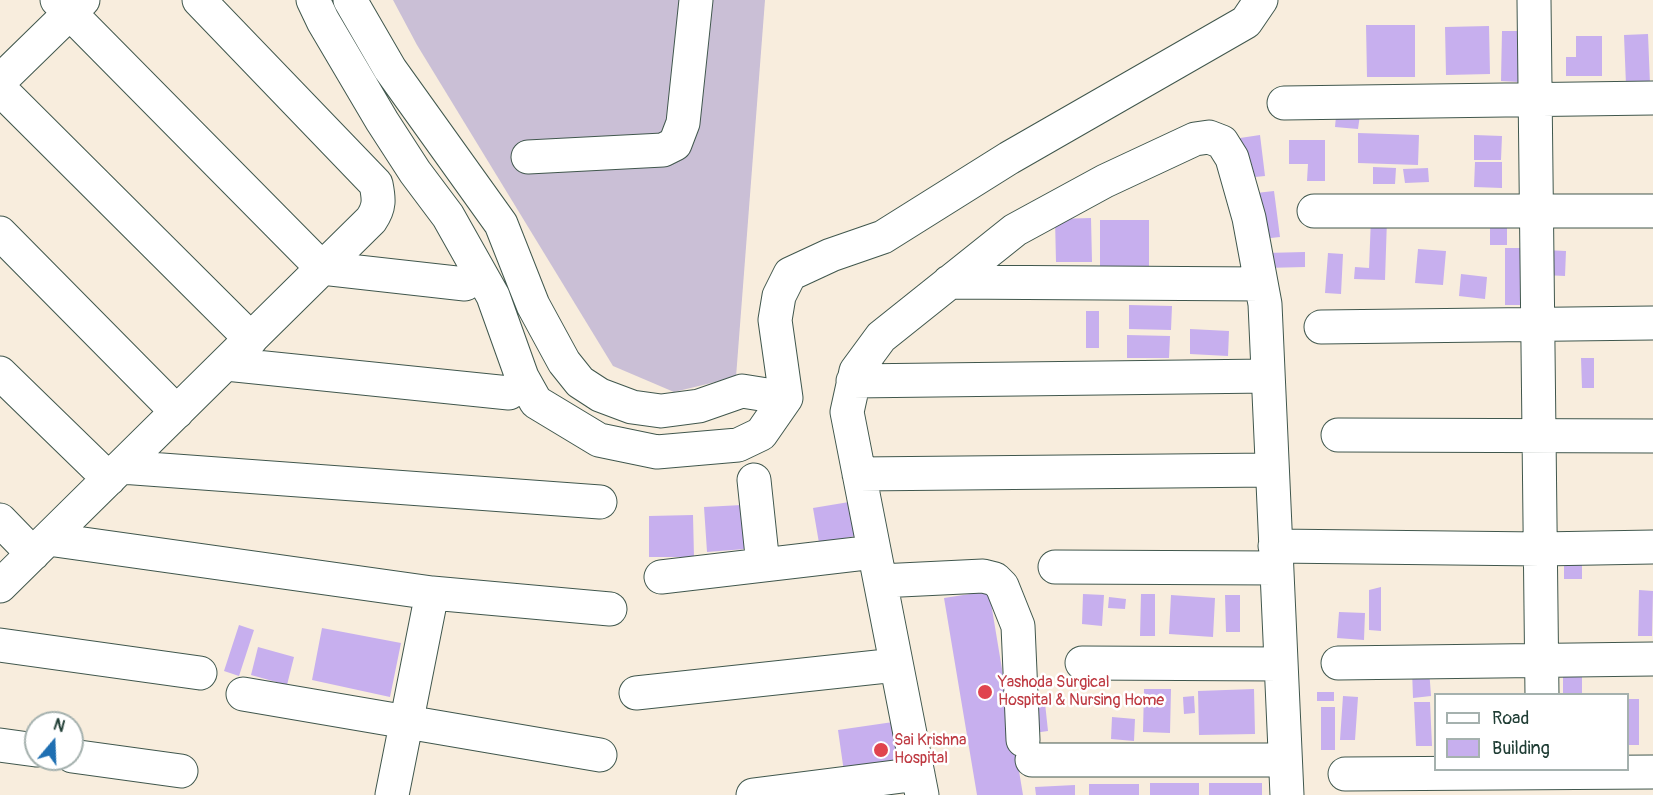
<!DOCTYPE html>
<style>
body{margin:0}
#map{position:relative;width:1653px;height:795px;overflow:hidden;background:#f8eddd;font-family:Pangolin,sans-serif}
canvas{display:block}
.legend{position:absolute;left:1434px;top:693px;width:195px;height:78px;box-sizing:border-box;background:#fff;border:2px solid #a5b1ae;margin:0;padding:8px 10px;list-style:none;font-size:18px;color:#1f3d34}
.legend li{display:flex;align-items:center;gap:12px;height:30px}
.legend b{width:30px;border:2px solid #a5b1ae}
.north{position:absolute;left:24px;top:711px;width:60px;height:60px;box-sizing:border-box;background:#fff;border:2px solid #a5b1ae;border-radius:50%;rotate:19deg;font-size:16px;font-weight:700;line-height:24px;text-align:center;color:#1f3d34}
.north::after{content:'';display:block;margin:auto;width:21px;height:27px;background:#1f6fb2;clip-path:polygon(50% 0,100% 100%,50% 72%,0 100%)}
</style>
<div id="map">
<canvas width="1653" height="795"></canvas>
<ul class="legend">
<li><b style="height:8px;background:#fff"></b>Road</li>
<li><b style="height:16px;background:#c7afee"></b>Building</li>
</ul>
<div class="north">N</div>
</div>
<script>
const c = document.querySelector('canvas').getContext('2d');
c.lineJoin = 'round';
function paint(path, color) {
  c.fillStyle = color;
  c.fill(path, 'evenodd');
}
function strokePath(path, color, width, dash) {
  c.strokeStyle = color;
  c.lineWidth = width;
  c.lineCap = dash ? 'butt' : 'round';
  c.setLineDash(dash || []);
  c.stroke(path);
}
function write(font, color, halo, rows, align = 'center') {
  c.font = font + ' Pangolin,sans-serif';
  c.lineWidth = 5;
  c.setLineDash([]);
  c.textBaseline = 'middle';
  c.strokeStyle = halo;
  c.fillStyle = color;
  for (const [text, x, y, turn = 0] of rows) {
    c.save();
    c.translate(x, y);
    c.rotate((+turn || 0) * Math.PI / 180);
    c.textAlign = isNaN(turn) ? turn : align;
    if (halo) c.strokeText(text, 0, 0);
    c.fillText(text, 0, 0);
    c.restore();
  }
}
paint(new Path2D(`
 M393 0H765L736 377 674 392 613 366 417 45Z`), '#cabfd6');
paint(new Path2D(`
 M1366 25H1415V77H1367Z
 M1489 26 1490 74 1446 75 1445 27Z
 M1502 31H1520L1519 82 1501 81Z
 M1648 34 1650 84 1626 85 1624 35Z
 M1576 36H1602V76H1566V57H1576Z
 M1337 106 1361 108 1358 129 1335 127Z
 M1358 133 1419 135 1418 165 1358 163Z
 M1260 135 1265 176 1245 178 1240 138Z
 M1474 135 1502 136 1501 160H1474Z
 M1289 140H1325V181H1307L1308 164H1289Z
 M1475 162H1502V188L1474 187Z
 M1373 167 1396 168 1395 184H1373Z
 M1428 168 1429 182 1405 183 1403 169Z
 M1274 191 1280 237 1262 239 1256 193Z
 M1091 218 1092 262H1056L1055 219Z
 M1371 218 1387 219 1385 280 1354 279 1355 267 1369 268Z
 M1490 218H1507V245H1490Z
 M1100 220H1149V268L1100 267Z
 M1505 248H1521V305H1505Z
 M1418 249 1446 251 1443 285 1415 283Z
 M1545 250 1566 251 1565 276 1544 275Z
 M1305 252V267L1265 268V253Z
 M1328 253 1343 254 1341 294 1325 293Z
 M1461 274 1487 277 1485 299 1459 296Z
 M1129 305 1172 306 1171 330 1129 329Z
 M1086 311H1099V348H1086Z
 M1190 329 1229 331 1228 356 1190 354Z
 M1127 335 1170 336 1169 358H1127Z
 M1581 358H1594V388H1582Z
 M855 501 861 535 819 543 813 508Z
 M742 505 745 549 707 552 704 507Z
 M693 515 694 557H649V516Z
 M1564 559H1582V579H1564Z
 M1381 587V631L1369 630V590Z
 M1639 590 1653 591 1652 636H1638Z
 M989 591 1023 795H977L944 598Z
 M1083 594 1104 595 1102 626 1082 624Z
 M1141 594H1155V636H1140Z
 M1171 595 1215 598 1213 637 1169 634Z
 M1225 595H1240V632H1226Z
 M1109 597 1126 599 1125 609 1108 608Z
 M1339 612 1365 613 1364 640 1337 638Z
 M239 625 254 630 239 676 224 671Z
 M322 628 401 643 390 697 312 680Z
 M258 647 294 657 287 685 251 675Z
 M1429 668 1431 696 1413 698 1412 670Z
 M1563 668 1582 669V694H1563Z
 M1144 689H1171L1170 733 1143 732Z
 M1254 689 1255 734 1199 735 1198 691Z
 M1317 692H1334V701H1317Z
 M1194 696 1195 713 1184 714 1183 697Z
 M1343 696 1358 697 1355 740H1340Z
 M1628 699H1639V745H1628Z
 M1414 702H1430L1432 746H1416Z
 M1045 703 1048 731 1034 733 1031 705Z
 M1321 707H1335V750H1321Z
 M1112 717 1135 719 1134 741 1111 739Z
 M900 721 907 770 845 779 838 730Z
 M1150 783H1199V795H1150Z
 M1209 783H1262V795H1209Z
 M1089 784H1139V795H1089Z
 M1075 785V795H1036L1035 787Z`), '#c7afee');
const minor = new Path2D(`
 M57 0 322 268 465 284
 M313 0 323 21 382 121 415 172 448 216 493 296 522 377 536 402 599 440 657 452 738 445 761 434 786 398 775 320 779 296 790 274 831 255 883 237 1009 158 1246 22 1261 0
 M350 0 390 69 501 224 533 305 564 362 580 382 600 395 632 407 661 411 699 406 742 391 786 398
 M1534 0 1542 694
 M0 81 83 0
 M0 89 251 339
 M1284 103 1653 98
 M528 157 663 150 675 144 683 123 696 0
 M1314 211H1653
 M0 233 177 412
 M949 282 1261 284
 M1321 327 1653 323
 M226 364 509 393
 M0 373 109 479
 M853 381 1268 376
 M1338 435 1653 436
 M121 467 600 502
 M859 474 1271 470
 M754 480 763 565
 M0 520 33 554
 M48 539 432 593 610 609
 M1275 546 1540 549 1653 547
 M1055 567 1276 568
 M661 577 874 552
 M880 581 983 576 995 579 1002 586 1018 626 1023 740
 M0 586 371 220C380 207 379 199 376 184L199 0
 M0 645 200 673
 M1082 663 1280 664
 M1338 663 1653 659
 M636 693 896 665
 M243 694 600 755
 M0 745 36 750
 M72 756 181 771
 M1032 760H1285
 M1345 774 1653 772
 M392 795 432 593
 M753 795 918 774
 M922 795 847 412 856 371 881 337 1015 230 1105 181 1195 139 1209 137 1222 142 1232 158 1249 218 1265 304 1287 795`);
strokePath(minor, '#40574d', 35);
strokePath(minor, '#fff', 33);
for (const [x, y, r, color] of [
 [985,692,8,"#e0444e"],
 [881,750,8,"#e0444e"]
]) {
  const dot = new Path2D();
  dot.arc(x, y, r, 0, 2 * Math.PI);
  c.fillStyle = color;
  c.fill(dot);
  strokePath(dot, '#fff', 2);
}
write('16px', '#be3a42', '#fff', [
 ["Yashoda Surgical",998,683],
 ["Hospital & Nursing Home",998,701],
 ["Sai Krishna",894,741],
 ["Hospital",894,759]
], 'left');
</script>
